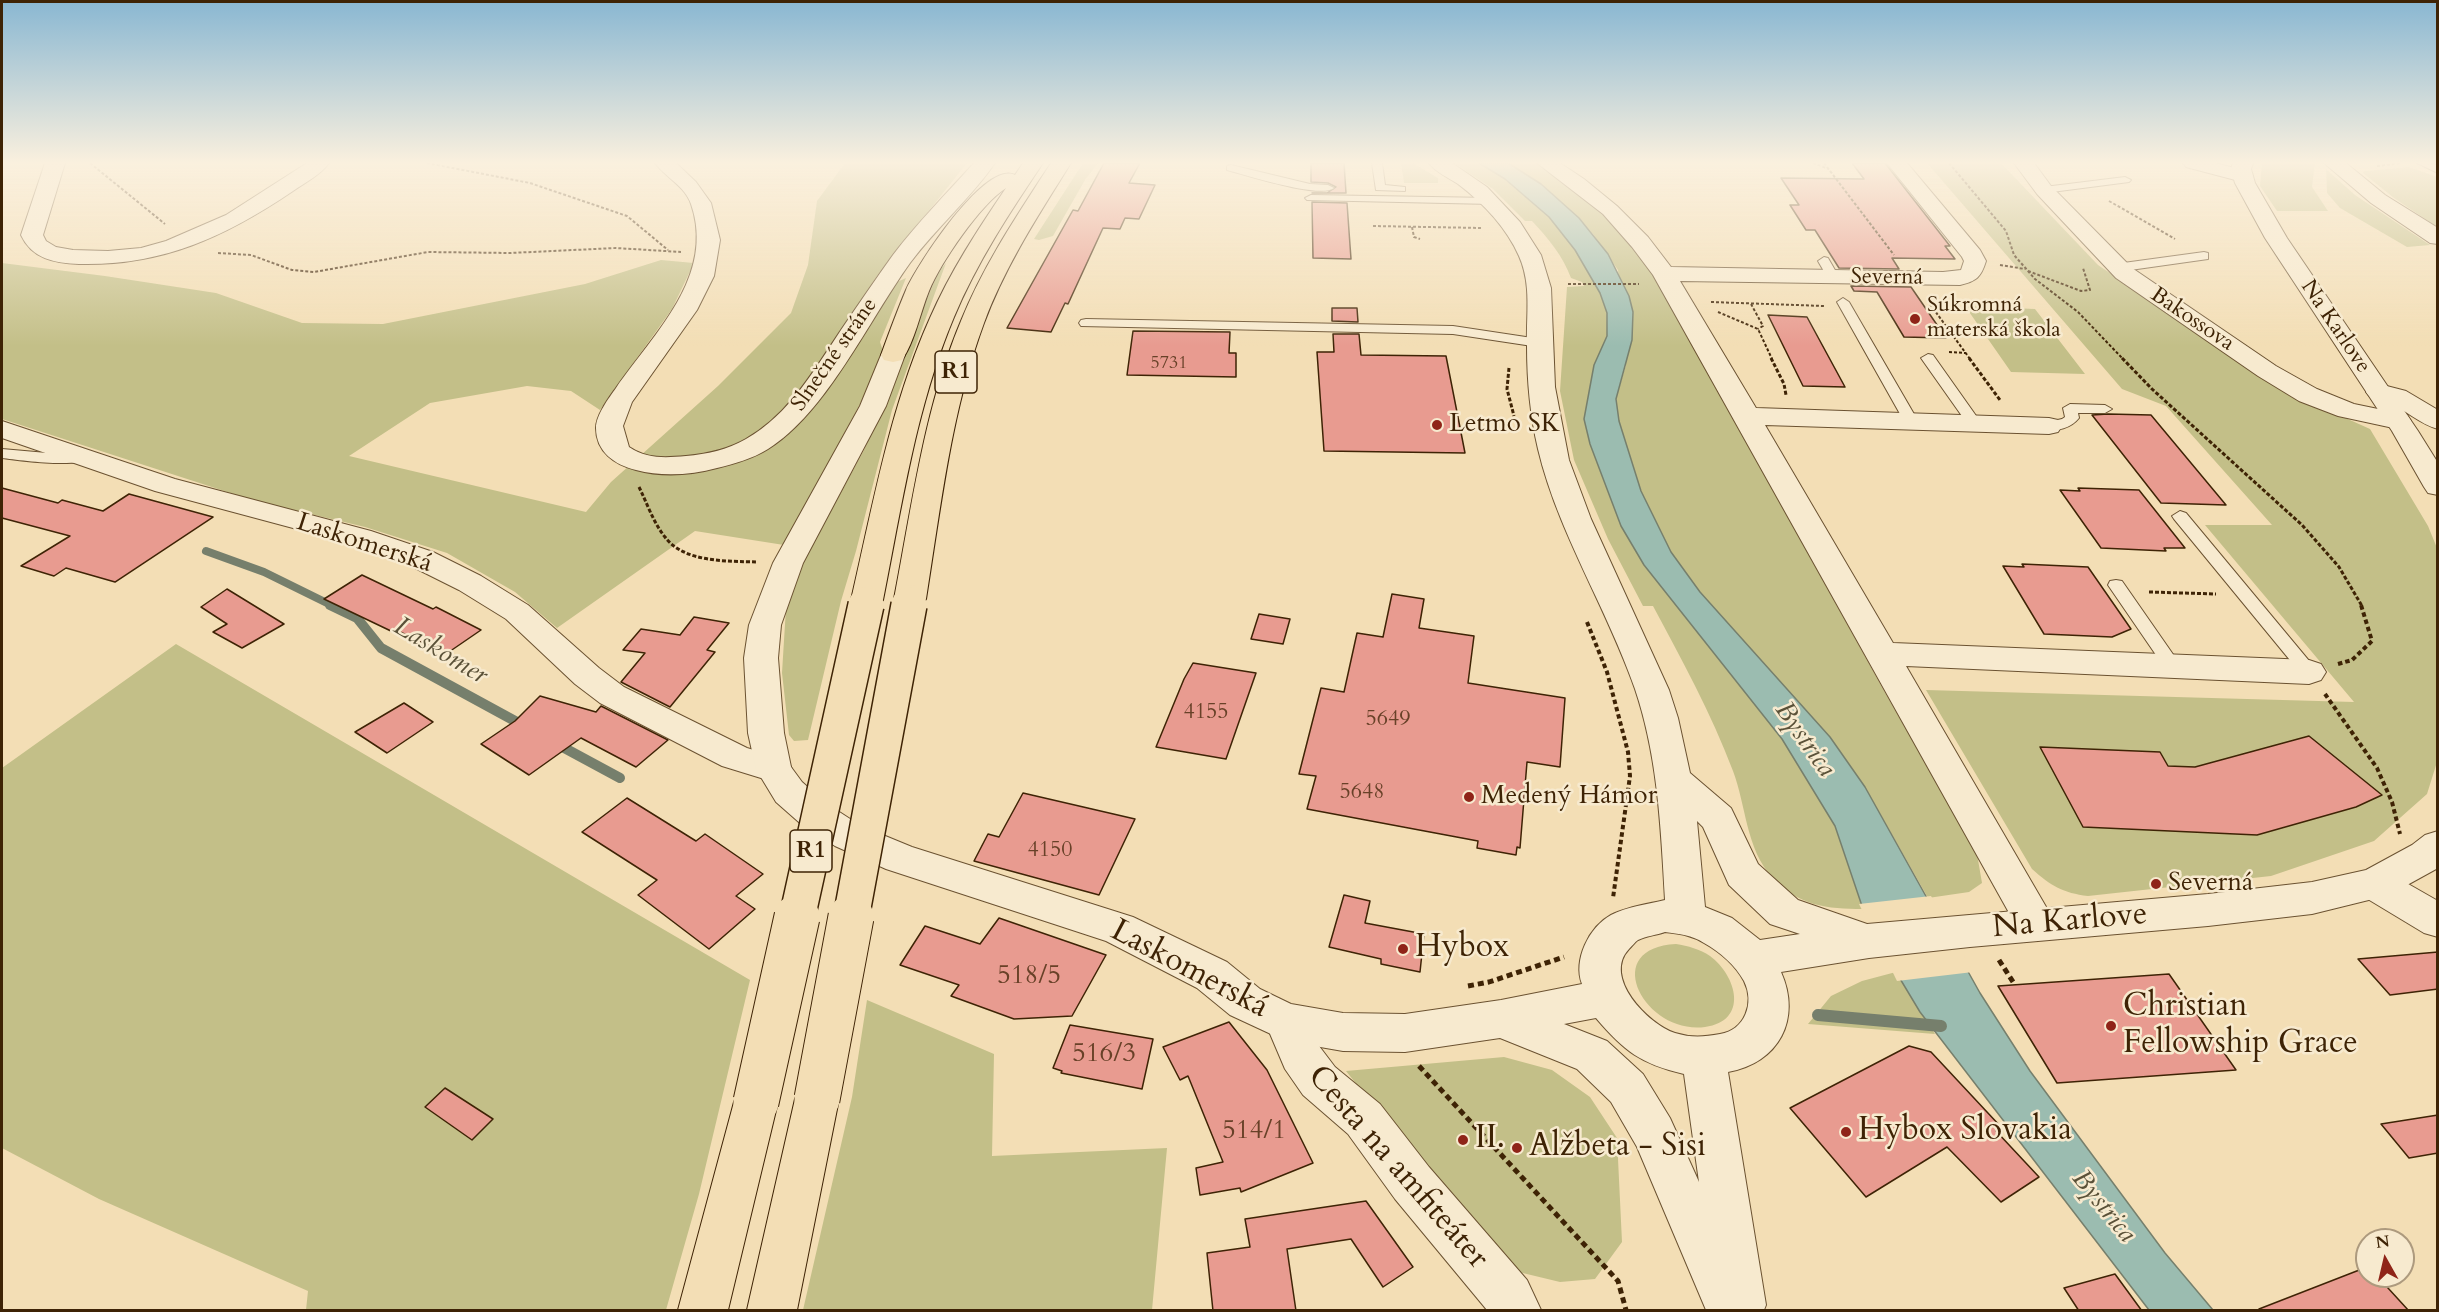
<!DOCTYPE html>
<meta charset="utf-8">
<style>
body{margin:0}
#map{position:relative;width:2439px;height:1312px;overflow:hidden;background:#f3deb5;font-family:Cardo,serif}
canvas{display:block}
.frame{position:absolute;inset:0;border:3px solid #3e2305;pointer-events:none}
.north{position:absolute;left:2355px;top:1228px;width:60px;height:60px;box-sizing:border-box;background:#f7eacf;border:2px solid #ad9a7e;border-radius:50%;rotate:352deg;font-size:16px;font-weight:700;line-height:24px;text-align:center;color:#3e2305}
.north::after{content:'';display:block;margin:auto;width:21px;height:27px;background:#8f2418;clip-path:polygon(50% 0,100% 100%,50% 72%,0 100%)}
</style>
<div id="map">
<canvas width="2439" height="1312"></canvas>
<div class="frame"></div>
<div class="north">N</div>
</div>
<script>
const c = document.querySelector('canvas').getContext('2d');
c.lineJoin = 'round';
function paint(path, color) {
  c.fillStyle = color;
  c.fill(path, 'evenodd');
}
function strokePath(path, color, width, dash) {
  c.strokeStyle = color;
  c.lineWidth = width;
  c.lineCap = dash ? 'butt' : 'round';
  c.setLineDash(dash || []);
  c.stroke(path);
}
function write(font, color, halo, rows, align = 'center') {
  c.font = font + ' Cardo,serif';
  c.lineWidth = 5;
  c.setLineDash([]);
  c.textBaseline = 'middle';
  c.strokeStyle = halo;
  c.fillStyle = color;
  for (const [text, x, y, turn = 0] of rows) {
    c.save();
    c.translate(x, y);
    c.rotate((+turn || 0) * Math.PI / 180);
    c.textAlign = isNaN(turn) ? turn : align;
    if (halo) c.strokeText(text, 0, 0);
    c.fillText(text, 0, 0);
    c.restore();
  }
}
paint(new Path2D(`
 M845 163H967L877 276 834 341 897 282 906 278 880 342 883 351 860 404 784 545 695 531 557 628 515 592 447 553 365 527 252 500 2 419V263L105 276 216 293 302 323 383 324 585 284 661 260 694 263 672 309 600 410 571 391 527 386 430 403 349 456 586 512 611 482 718 386 791 313 808 265 817 201Z
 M1083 163H1098L1085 180 1053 236 1039 240 1034 239Z
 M1401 163H1413L1438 178V183H1404Z
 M1454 163H1479L1505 179 1549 217 1575 250 1600 293 1607 313V336L1594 365 1584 419 1590 444 1621 526 1644 565 1782 739 1835 826 1863 909C1827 909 1798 906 1772 877 1746 849 1746 805 1733 771 1711 713 1682 660 1653 606H1643L1608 539 1574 460 1560 391 1567 287 1584 286 1582 282 1571 278C1563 256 1548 238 1532 221H1525L1493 189Z
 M1508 163H1541L1584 192 1619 227 1655 276 1883 689 1977 854 1982 883 1969 892 1928 898 1865 787 1830 737 1700 592 1671 552 1641 491 1619 421 1616 399 1626 365 1618 270 1593 234 1579 218Z
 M1927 163H2001L2098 265 2255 370 2310 402 2370 429 2428 526 2437 548V762L2427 794 2374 841 2271 876 2088 896C2063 893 2051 886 2032 869L1926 690 2354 702 2205 525H2272L2166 406 2122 389Z
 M2262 163H2315L2312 187 2328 211H2277L2260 186Z
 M2409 167 2437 177V227L2394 198 2363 173 2364 171Z
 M2326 169 2355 195 2430 245 2407 247 2340 208 2327 193Z
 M946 263 892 410 856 551 841 601 808 740 794 741 789 735 782 673 786 608 804 560 863 452 893 388 928 296 939 271Z
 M1965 306 2035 309 2085 374 2011 372Z
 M176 644 750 980 699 1194 666 1310H306L308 1291 99 1199 2 1148V768Z
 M1676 944C1688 946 1700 949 1710 956 1737 976 1749 1021 1705 1027 1645 1035 1598 948 1676 944Z
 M1896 972 1935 1034 1808 1024 1831 996 1862 981Z
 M867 1000 994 1054 992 1156 1167 1148 1152 1310H803L852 1097Z
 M1504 1057 1552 1070 1590 1097 1617 1138 1622 1242 1595 1279 1560 1282 1502 1268 1346 1071Z`), '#c3bf88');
const water = new Path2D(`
 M1479 163H1508L1541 184 1579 218 1608 254 1629 296 1633 312 1632 340 1616 399 1619 421 1641 491 1671 552 1700 592 1830 737 1865 787 1980 993 2030 1071 2165 1253 2213 1310H2149L1920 1012 1896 972 1863 909 1835 826 1782 739 1644 565 1621 526 1590 444 1584 419 1594 365 1607 336V313L1600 293 1575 250 1549 217 1505 179Z`);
paint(water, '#9bbcb0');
strokePath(water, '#767f6c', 1.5);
paint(new Path2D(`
 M1931 896 1973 972 1897 981 1859 904Z`), '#f3deb5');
strokePath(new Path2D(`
 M206 551 264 572 333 606`), '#767f6c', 8);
strokePath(new Path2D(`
 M330 605 357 618 381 648 526 727
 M557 744 620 778`), '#767f6c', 10);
strokePath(new Path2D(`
 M1818 1015 1941 1026`), '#767f6c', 12);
const building = new Path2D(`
 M1104 163H1140L1129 183 1155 185 1139 219 1125 218 1120 229 1103 228 1068 304 1065 303 1051 332 1007 328 1073 210 1078 211Z
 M1311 163H1344L1346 193H1312H1327L1336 187 1328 183 1311 182Z
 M1852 163H1885L1950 246H1945L1955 259 1892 258 1899 269 1839 268 1815 230H1806L1790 205H1799L1781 178 1864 179Z
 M1312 202 1347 203 1351 259 1313 258Z
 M1851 286 1911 287 1946 338 1904 337 1877 292 1854 291Z
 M1332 308H1357L1358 322 1332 321Z
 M1768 315 1807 317 1845 387 1803 386Z
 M1133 331 1230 332 1229 353H1236V377L1127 375Z
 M1333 334H1359L1361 355 1446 356 1465 453 1324 451 1317 352H1334Z
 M2108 414 2151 415 2226 505 2161 503 2092 415Z
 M2 488 58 503 62 500 103 511 129 494 213 517 115 582 66 568 54 576 21 566 70 536 2 518Z
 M2078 488 2139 490 2185 548H2164L2166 551 2101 548 2060 490 2080 491Z
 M2022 564 2088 567 2131 629 2112 637 2044 634 2003 566 2024 567Z
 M362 575 433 609 436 607 481 630 446 654 396 630 393 632 324 599Z
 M227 589 284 624 242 648 213 632 227 624 201 607Z
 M1392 594 1424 599 1419 628 1474 636 1468 683 1565 698 1560 767 1527 762 1520 848 1517 847 1516 855 1477 848 1478 841 1307 809 1316 776 1299 774 1321 688 1344 692 1357 633 1383 637Z
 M1259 614 1290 619 1283 644 1251 639Z
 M694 617 729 623 707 650 715 652 670 707 621 682 645 653 623 650 641 629 680 635Z
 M1193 663 1256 673 1226 759 1156 747 1184 679Z
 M540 696 596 712 601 706 668 740 636 767 581 738 529 775 481 744 515 721Z
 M404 703 433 722 387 753 355 732Z
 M2309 736 2382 795 2356 807 2257 835 2083 827 2040 747 2160 752 2168 766 2195 767Z
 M1023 793 1135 819 1099 895 974 861 988 834 999 837Z
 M627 798 696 841 705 834 763 874 736 896 755 909 709 949 638 895 657 880 582 832Z
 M1344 895 1370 901 1365 923 1424 934 1420 972 1381 964V959L1329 947Z
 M999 918 1106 955 1072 1016 1014 1019 951 996 959 985 900 965 925 926 980 944Z
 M2438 952V989L2390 995 2358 959Z
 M2169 974 2236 1070 2057 1083 1998 986Z
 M1229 1022 1267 1070 1313 1163 1241 1192 1240 1188 1200 1195 1196 1168 1223 1162 1188 1076 1180 1080 1163 1047Z
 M1070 1025 1153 1039 1142 1089 1061 1073 1062 1071 1053 1068Z
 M1909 1046 1931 1052 2001 1127 1996 1131 2039 1177 2001 1202 1947 1147 1866 1197 1790 1108Z
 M445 1088 493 1119 472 1140 425 1107Z
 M2438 1115V1153L2409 1158 2381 1124Z
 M1366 1201 1413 1267 1383 1287 1351 1239 1287 1249 1296 1311H1213L1207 1253 1250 1247 1245 1219Z
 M2367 1267V1276H2377L2409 1311H2259V1309Z
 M2115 1274 2142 1311H2079L2064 1288Z`);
paint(building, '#e89b90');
strokePath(building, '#3e2305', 1.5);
const service = new Path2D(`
 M1372 163H1382L1385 185 1405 187V191L1376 190Z
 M2417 163H2430L2438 166V173Z
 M1231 165 1310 184 1328 185 1334 188C1320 199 1246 175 1227 170V166Z
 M2125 177 2131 180 2129 182 2044 193 2038 190 2044 187Z
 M1311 195 1492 198 1498 201 1492 204 1307 200 1305 198Z
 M2204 252 2208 253V259L2116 272 2110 268 2116 264Z
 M1824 257 1828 258 1839 277 1837 280H1829L1818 261Z
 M1843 298 1849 302 1918 421 1916 424H1906L1904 421 1837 302Z
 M1086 319 1453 326 1539 339 1546 343 1539 347 1453 334 1081 326 1079 323 1081 320Z
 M1928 354 1933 355 1979 420 1981 423 1979 426H1969L1921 358Z
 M2070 404 2105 405 2112 409 2105 413H2078L2079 418C2071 428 2057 432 2044 429L2042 426 2044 423 2062 419 2065 417 2063 408Z
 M2 449 47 453 83 452 91 457C80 469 19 460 2 458Z
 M2180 511 2186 513 2315 668 2318 672 2315 676 2309 678 2303 676 2174 519 2172 516Z
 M2116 580 2122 581 2179 663 2182 667 2179 671 2173 673 2167 671 2108 585 2110 581Z`);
const minor = new Path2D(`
 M45 163H65L43 235 46 241 56 247 73 250 108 251 141 248 166 241 226 215 307 163H329C321 175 304 183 293 191 225 237 162 266 79 264 55 263 32 259 21 235Z
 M655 163H676L696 182 711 203 720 240 714 276 697 310 632 402 623 426 629 447C647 459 665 458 686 456 707 454 727 450 746 439 789 415 815 369 841 330 858 305 875 280 893 255 918 222 947 193 974 163H995C971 198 936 228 910 263 869 320 826 413 768 449 752 459 734 464 717 468 691 475 662 477 636 470 615 465 596 452 596 428 596 415 609 398 616 388 654 333 716 276 691 204 685 186 665 177 655 163Z
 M1537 163H1560L1584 179 1617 206 1648 237 1671 267 1943 272 1961 270 1964 261 1962 257 1887 163H1907L1980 250 1986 261C1981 277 1977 281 1960 285L1680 281 1756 408 2049 418 2058 420 2062 426 2058 432 2049 434 1765 425 1893 643 2309 660 2321 664 2326 672 2321 680 2309 684 1906 666 2056 924 2050 936 2036 941 2022 936 1653 275 1632 247 1603 214Z
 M2014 163H2034L2051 186 2132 268 2276 366 2317 389 2354 404 2407 415 2411 421 2407 427 2398 429 2338 416 2299 401 2258 376 2116 278 2037 194Z
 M2183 163H2215L2250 172 2253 176 2250 180 2243 182 2186 167Z
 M2379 384 2406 391 2438 410V429C2419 424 2405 409 2387 402 2378 399 2371 400 2366 392L2370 386Z
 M2 421 175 479 371 531 433 552 481 576 528 605 599 668 624 687 747 748 787 760 792 769 787 778 774 782 722 766 600 703 575 684 506 619 459 590 411 566 349 543 155 491 2 438Z
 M2375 868 2389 873 2438 901V937L2424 933 2361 895 2355 884 2361 873Z
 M1286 1003 1301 1009 1316 1042 1335 1067 1380 1104 1429 1167 1527 1280 1541 1310H1487L1395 1199 1348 1134 1303 1095 1285 1069 1265 1022 1271 1009Z`);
const tertiary = new Path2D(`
 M1429 163H1452L1487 187 1520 222 1541 255 1551 288 1555 387 1569 460 1591 519 1669 690 1678 718 1690 773 1731 808 1758 864 1798 900 1867 924 2208 894 2312 882 2366 870 2412 845 2425 835 2438 831V868L2389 895 2312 914 2208 926 1970 947 1869 958 1781 972C1802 1019 1779 1063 1728 1072L1766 1305 1764 1310H1706L1637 1147 1611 1102 1577 1069 1500 1038 1405 1052 1343 1051 1286 1041 1230 1015 1197 988 1106 941 886 869 835 846 801 824 776 802 756 769 748 733 744 658 749 625 773 563 860 406 881 355 884 350 893 348 902 350 905 355 886 406 803 563 781 625 778 658 784 733 791 767 802 782 827 804 861 826 912 847 1133 917 1227 962 1260 989 1291 1004 1343 1013 1405 1014 1501 1000 1582 984C1573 960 1589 927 1611 915 1626 907 1648 904 1665 900 1661 829 1658 757 1635 689 1607 608 1558 533 1538 449 1530 415 1527 380 1527 346 1526 315 1532 285 1519 256 1506 227 1483 203 1458 184 1449 178 1435 172 1429 163ZM1697 821 1703 827 1729 885 1770 924 1800 934 1760 940 1732 918 1705 907ZM1665 932C1679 934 1692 935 1704 943 1720 952 1735 965 1744 981 1755 1003 1745 1030 1720 1034 1704 1037 1691 1038 1675 1033 1648 1024 1602 977 1629 949 1632 946 1635 942 1638 940 1646 936 1657 935 1665 932ZM1596 1018C1624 1051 1641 1064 1684 1074L1699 1182 1670 1118 1643 1074 1607 1041 1564 1024Z
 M2233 163H2253L2251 169 2255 183 2287 238 2418 431 2438 463V495L2428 493 2424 487 2392 431 2265 238 2235 183 2231 169Z
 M2324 163H2346L2385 195 2438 228V244L2430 243 2371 203Z`);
const motorway = new Path2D(`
 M1023 163H1043C1010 212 977 262 954 317 916 407 902 505 883 600L878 607 867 610 856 607 851 600C873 505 890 407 930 318 950 272 978 229 1006 188 980 205 941 262 929 291 920 313 915 341 902 360L893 362 884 360 881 355C889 333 897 311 906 290 917 265 985 160 1015 175Z
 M1051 163H1071C1039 214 1005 266 984 323 951 412 941 506 926 599L921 606 910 609 899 606 894 599C912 506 924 409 961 321 984 264 1018 214 1051 163Z
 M817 1078 833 1084 839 1099 797 1310H747L795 1099 801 1084Z
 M756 1081 772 1087 778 1102 728 1310H678L734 1102 740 1087Z`);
strokePath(service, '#6b5231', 2);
strokePath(minor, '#6b5231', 2);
strokePath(tertiary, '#6b5231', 2);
strokePath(motorway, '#3e2305', 2);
strokePath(new Path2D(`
 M90 163 165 224
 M427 163 530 183 627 216 668 250
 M1813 163 1829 169
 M1824 163 1894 255
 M1949 163 2006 231 2014 255 2035 279 2078 312 2123 359
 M2377 166 2402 163
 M2109 201 2175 239
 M1373 226 1482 228
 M1412 227 1414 237 1420 239
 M218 253 251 255 292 270 314 272 428 252 510 253 616 248 681 252
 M2000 265 2025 269
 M2028 271 2081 291 2090 290 2083 268
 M1568 284H1639
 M1927 300 1970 359
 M1711 302 1824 306
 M1751 304 1763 326 1758 329
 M1718 312 1758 329 1772 359
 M1949 352 1966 353`), '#3e2305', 2, [3, 2]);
strokePath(new Path2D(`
 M1771 358 1784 384 1786 395
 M1969 358 2000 400
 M2122 358 2152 389 2302 525 2339 567 2362 606
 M1509 368 1507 389 1514 416
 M639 487C647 503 653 522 665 537 684 563 728 561 757 562
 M2149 592 2216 594`), '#3e2305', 3, [4, 2]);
strokePath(new Path2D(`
 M1587 622 1607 672 1628 752 1630 776 1613 898
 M2338 664 2352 660 2372 641 2361 605
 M2325 694 2377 768 2392 802 2400 834`), '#3e2305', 4, [4.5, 3]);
strokePath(new Path2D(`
 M1999 960 2015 985
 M1468 986 1489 982 1564 957
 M1419 1066 1618 1281 1626 1310`), '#3e2305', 5, [6, 4]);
paint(service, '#f7eacf');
paint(minor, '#f7eacf');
paint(tertiary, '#f7eacf');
paint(motorway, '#f3deb5');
const motorwayBridgeFar2 = new Path2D(`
 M866 606 867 600
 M909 606 910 599`);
const motorwayBridgeFar1 = new Path2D(`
 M797 918 866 605
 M851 918 909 605`);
const motorwayBridge = new Path2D(`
 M817 1099 851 917
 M756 1102 797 917`);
strokePath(motorwayBridgeFar2, '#3e2305', 31, []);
strokePath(motorwayBridgeFar1, '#3e2305', 38, []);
strokePath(motorwayBridge, '#3e2305', 47, []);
strokePath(motorwayBridgeFar2, '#f3deb5', 28);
strokePath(motorwayBridgeFar1, '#f3deb5', 35);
strokePath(motorwayBridge, '#f3deb5', 45);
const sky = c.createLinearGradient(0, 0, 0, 346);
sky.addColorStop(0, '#89b7d2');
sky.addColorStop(0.47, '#faf0de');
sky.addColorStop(1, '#faf0de00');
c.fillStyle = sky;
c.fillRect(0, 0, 2439, 346);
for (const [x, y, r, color] of [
 [1915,319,6,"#8f2418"],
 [1437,425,6,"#8f2418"],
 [1469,797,6,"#8f2418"],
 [2156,884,6,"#8f2418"],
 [1403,949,6,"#8f2418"],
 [2111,1026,6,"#8f2418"],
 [1846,1132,6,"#8f2418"],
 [1463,1140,6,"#8f2418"],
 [1517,1148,6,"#8f2418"]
]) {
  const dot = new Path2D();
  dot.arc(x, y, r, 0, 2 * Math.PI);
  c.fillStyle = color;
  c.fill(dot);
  strokePath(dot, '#f7eacf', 2);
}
write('18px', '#684128', null, [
 ["5731",1169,364]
]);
write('22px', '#3e2305', '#f7eacf', [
 ["Severná",1887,278,1],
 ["Bakossova",2192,320,34],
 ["Na Karlove",2335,327,56],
 ["Slnečné stráne",835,355,-55]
]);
write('22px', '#3e2305', '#f7eacf', [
 ["Súkromná",1927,306],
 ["materská škola",1927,331]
], 'left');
write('22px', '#684128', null, [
 ["4155",1206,713],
 ["5649",1388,720],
 ["5648",1362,793],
 ["4150",1050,851]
]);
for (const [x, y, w] of [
 [956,372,42],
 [811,851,42]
]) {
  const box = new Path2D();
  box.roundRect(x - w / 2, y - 21, w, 42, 4.5);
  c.fillStyle = '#f7eacf';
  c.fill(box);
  strokePath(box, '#3e2305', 1.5);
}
write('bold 24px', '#3e2305', null, [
 ["R1",956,372],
 ["R1",811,851]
]);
write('26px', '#3e2305', '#f7eacf', [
 ["Letmo SK",1449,425],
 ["Medený Hámor",1481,797],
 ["Severná",2168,884]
], 'left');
write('26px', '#3e2305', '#f7eacf', [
 ["Laskomerská",364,544,18]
]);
write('italic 27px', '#5a5138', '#f7eacf', [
 ["Laskomer",440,652,31],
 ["Bystrica",1804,740,55],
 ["Bystrica",2103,1207,51]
]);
write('27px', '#684128', null, [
 ["518/5",1029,977],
 ["516/3",1104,1055],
 ["514/1",1254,1132]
]);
write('32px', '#3e2305', '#f7eacf', [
 ["Na Karlove",2070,922,-5],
 ["Laskomerská",1189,970,28],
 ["Cesta na amfiteáter",1397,1168,49]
]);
write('32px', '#3e2305', '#f7eacf', [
 ["Hybox",1415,949],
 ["Christian",2123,1008],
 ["Fellowship Grace",2123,1045],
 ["Hybox Slovakia",1858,1132],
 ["II.",1475,1140],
 ["Alžbeta - Sisi",1529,1148]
], 'left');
</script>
